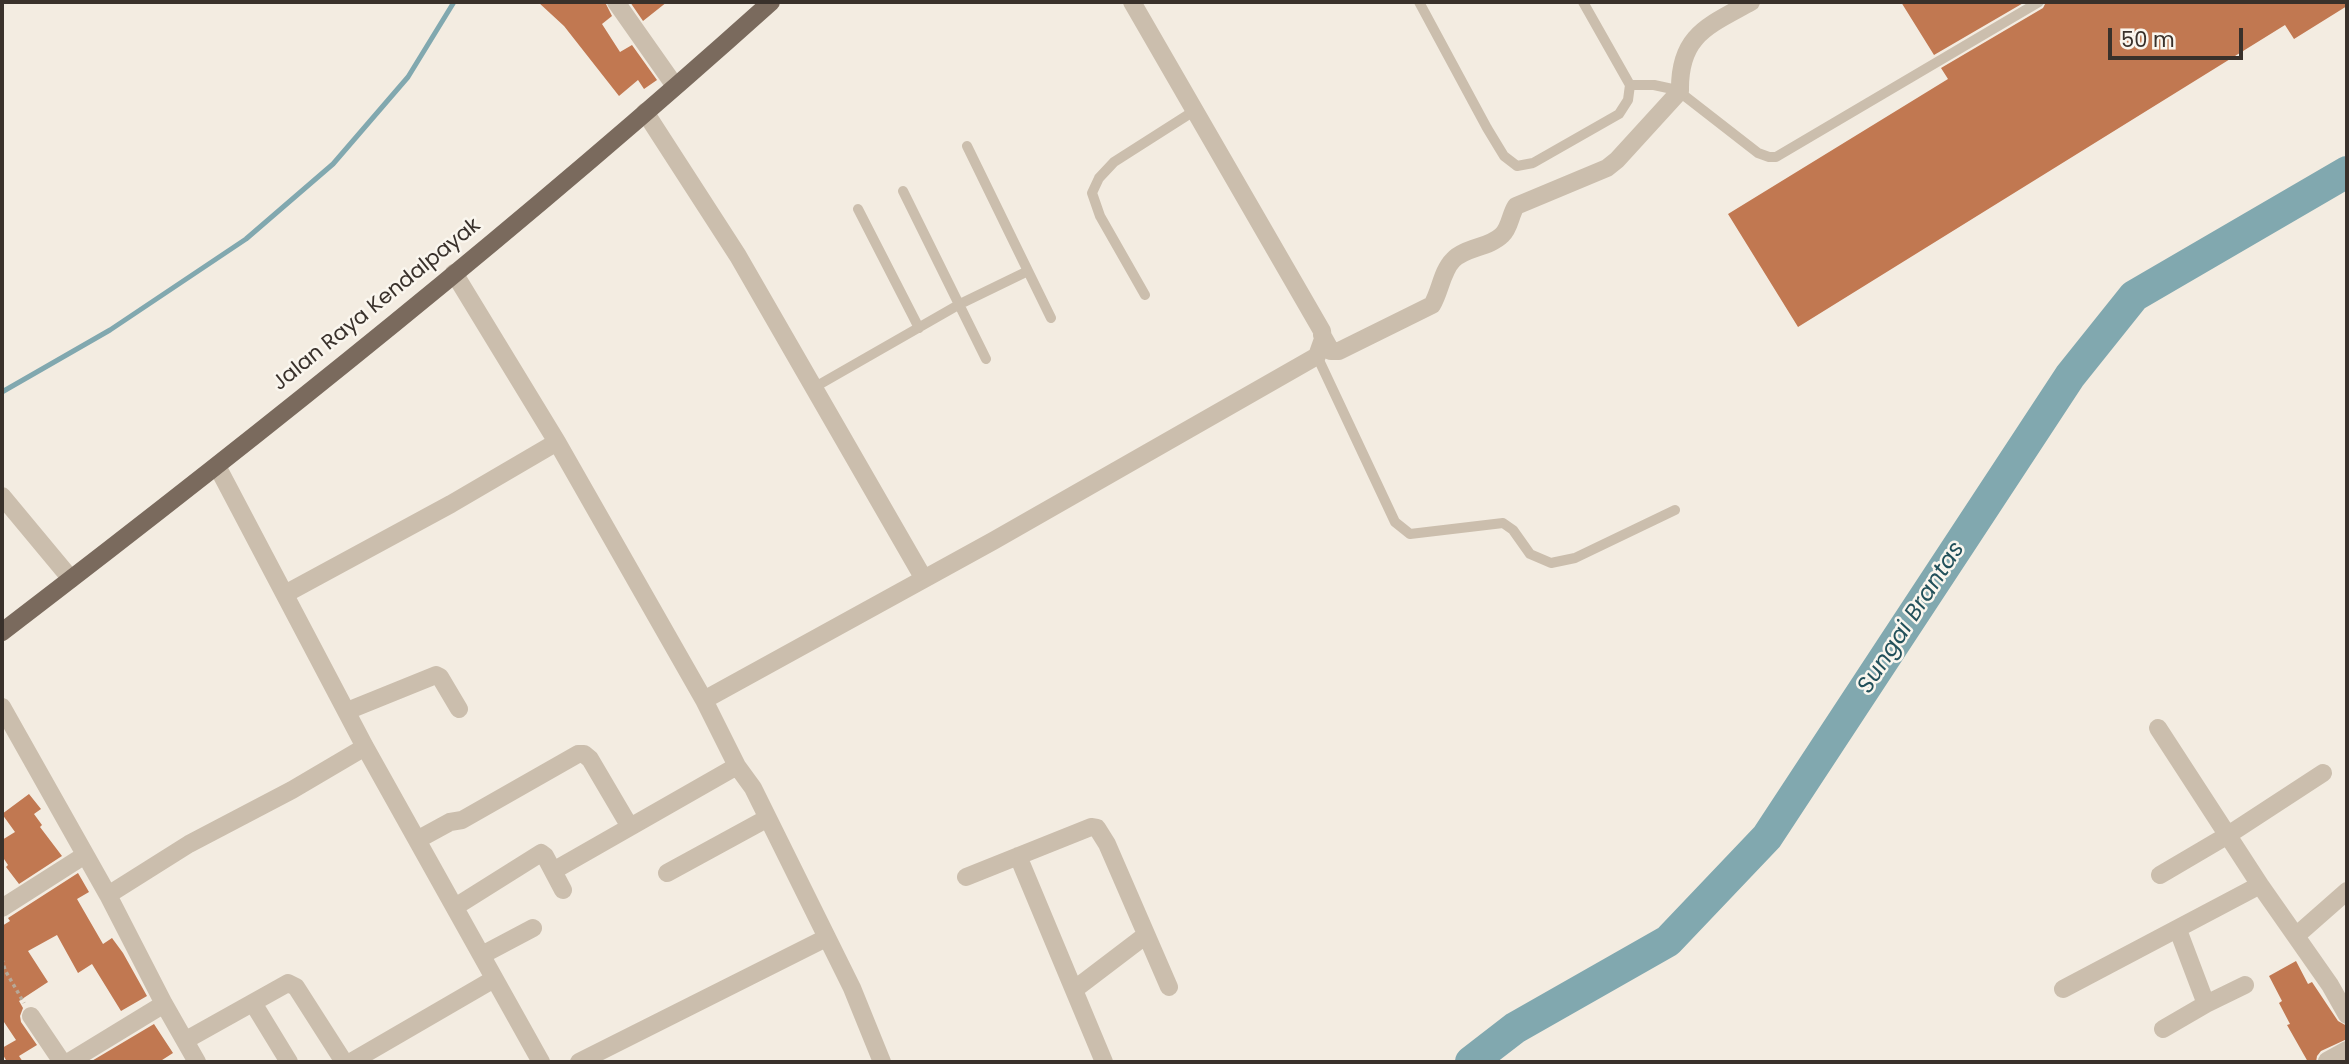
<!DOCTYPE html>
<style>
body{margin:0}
#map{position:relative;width:2349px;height:1064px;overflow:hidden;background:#f3ece1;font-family:Poppins,sans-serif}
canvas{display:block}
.frame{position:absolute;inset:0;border:4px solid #39312b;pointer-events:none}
.scale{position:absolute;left:2108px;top:28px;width:135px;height:32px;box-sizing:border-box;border:4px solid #39312b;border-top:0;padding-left:9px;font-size:21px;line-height:24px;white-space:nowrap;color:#39312b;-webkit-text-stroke:5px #faf6ee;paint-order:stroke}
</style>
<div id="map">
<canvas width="2349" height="1064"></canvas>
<div class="frame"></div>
<div class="scale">50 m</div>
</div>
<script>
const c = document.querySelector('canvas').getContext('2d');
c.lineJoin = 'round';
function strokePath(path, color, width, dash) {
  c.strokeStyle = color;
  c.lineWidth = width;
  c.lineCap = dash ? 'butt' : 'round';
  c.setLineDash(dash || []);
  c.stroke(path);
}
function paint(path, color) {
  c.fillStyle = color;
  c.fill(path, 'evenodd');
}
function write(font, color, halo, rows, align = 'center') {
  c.font = font + ' Poppins,sans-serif';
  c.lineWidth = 5;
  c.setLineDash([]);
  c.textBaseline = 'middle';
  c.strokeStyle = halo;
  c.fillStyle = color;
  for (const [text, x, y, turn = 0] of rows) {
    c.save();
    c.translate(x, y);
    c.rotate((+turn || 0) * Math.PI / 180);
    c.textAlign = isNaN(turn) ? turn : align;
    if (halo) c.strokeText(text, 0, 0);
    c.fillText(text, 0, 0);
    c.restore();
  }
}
strokePath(new Path2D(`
 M2 392 110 330 246 239 333 164 408 77 454 2`), '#81a8af', 5);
strokePath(new Path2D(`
 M1471 1062 1515 1028 1668 941 1767 837 2070 376 2134 296 2347 172`), '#81a8af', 32);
paint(new Path2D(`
 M538 2H605L612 16 602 24 620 52 632 45 657 80 644 89 638 80 619 96 564 26Z
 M630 2H667L643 21Z
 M1901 2H2025L1934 55Z
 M2046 2H2347V6L2294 39 2285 25 1798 327 1728 214 1948 79 1941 68 2043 8Z
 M29 794 41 809 34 814 42 825 40 827 62 856 19 884 6 867 8 865 2 856V840L15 832 2 814Z
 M78 873 89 892 77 899 103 944 112 938 123 953 147 996 121 1011 92 964 78 973 57 935 28 951 48 982 19 1001 23 1008 20 1016 21 1022 37 1045 19 1056 23 1062H7L2 1053V1048L16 1040 2 1019V926L10 921 8 918Z
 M2296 961 2308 984 2312 982 2338 1021 2347 1026V1039L2321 1051 2317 1056 2316 1062H2308L2287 1025 2290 1024 2279 1003 2282 1001 2269 976Z
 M154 1024 173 1053 159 1062H90Z`), '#c17851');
strokePath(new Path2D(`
 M2 959 5 970 24 1003`), '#b7a897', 3.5, [3.5, 3.5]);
strokePath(new Path2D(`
 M1419 2 1487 128 1504 156 1517 166 1533 163 1619 114 1628 100 1630 85 1583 2
 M1630 85H1654L1677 90 1758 153 1769 157H1776L2039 2
 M903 191 986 359
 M858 209 919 328
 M1028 271 1051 318
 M1145 295 1100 216 1092 193 1099 178 1114 162 1194 111
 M1317 356 1395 522 1410 534 1503 523 1513 530 1530 554 1551 563 1575 558 1675 510
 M815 387 960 304 1028 271 967 146`), '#cbbead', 10);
strokePath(new Path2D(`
 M616 2 675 86
 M645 112 738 256 924 579
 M454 273 557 442 704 700 737 766 753 788 852 988 882 1062
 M1322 335 1331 351H1339L1432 305C1440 292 1442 271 1453 260 1465 247 1489 248 1502 235 1510 228 1510 215 1516 206L1607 168 1617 160 1680 91C1679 35 1708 26 1751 2
 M217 466 365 747 541 1062
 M2 496 71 579
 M285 594 451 504 557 442
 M704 700 993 541 1317 356 1323 339 1322 331 1132 2
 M2 707 108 895 164 1004 197 1062
 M347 711 436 675 440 677 459 709
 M2158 728 2260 885 2330 985 2347 1015
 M417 840 450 822 462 820 578 754H584L590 759 630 827
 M1018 856 1104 1062
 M553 871 737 766
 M667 873 766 819
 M2160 875 2228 835 2323 773
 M966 877 1091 827 1097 828 1107 844 1169 987
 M108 895 189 844 292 790 365 747
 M455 907 541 853 545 856 563 890
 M2 908 85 855
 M2178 930 2206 1004 2245 985
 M2297 935 2347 891
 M482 955 533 928
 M1075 989 1146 935
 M2063 989 2260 885
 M253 1003 289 1062
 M31 1016 62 1062
 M2163 1029 2206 1004
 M186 1040 288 983 296 987 344 1062
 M2327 1061 2347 1050
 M69 1062 164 1004
 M351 1062 494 979
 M579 1062 826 938`), '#cbbead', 18);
strokePath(new Path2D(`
 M2 632C265 431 525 223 771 2`), '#7a6a5d', 18);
write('21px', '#39312b', '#faf6ee', [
 ["Jalan Raya Kendalpayak",377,305,-39]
]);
write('italic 23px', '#22505a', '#faf6ee', [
 ["Sungai Brantas",1912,618,-57]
]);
</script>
